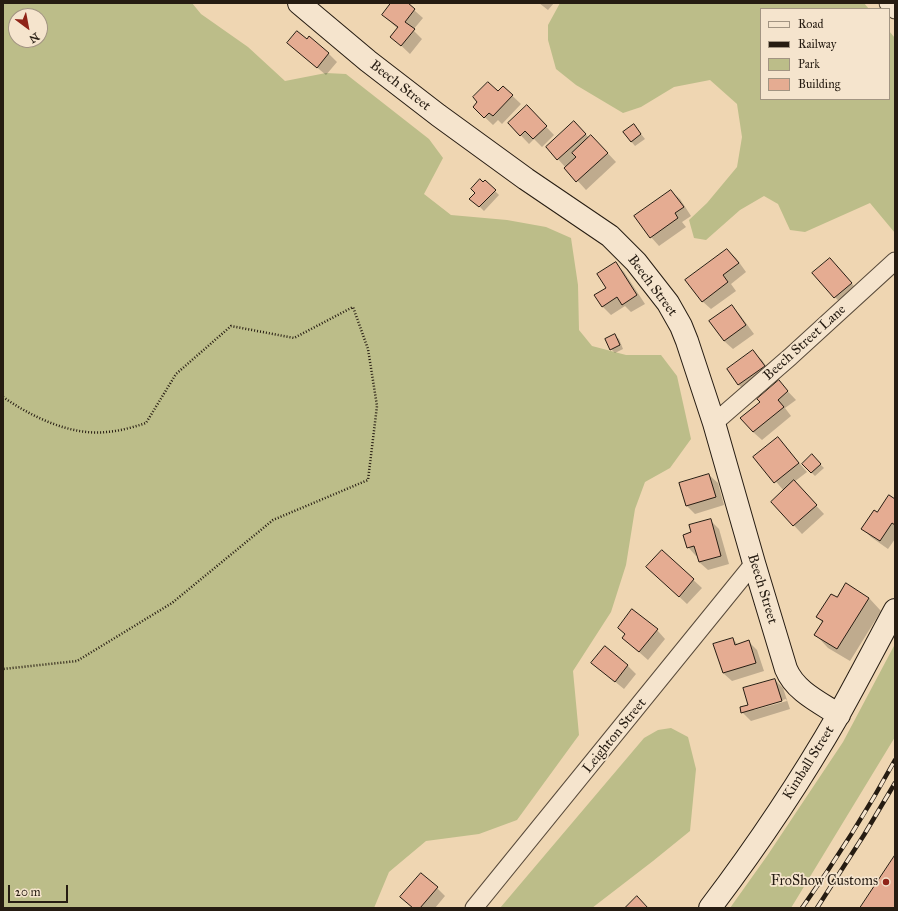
<!DOCTYPE html>
<style>
body{margin:0}
#map{position:relative;width:898px;height:911px;overflow:hidden;background:#efd6b2;font-family:"IM FELL Great Primer",serif}
canvas{display:block}
.frame{position:absolute;inset:0;border:4px solid #261c12;pointer-events:none}
.legend{position:absolute;left:760px;top:8px;width:130px;height:92px;box-sizing:border-box;background:#f5e4cd;border:1px solid #a29482;margin:0;padding:5px 7px;list-style:none;font-size:12px;color:#261c12}
.legend li{display:flex;align-items:center;gap:8px;height:20px}
.legend b{width:20px;border:1px solid #a29482}
.north{position:absolute;left:8px;top:8px;width:40px;height:40px;box-sizing:border-box;background:#f5e4cd;border:1px solid #a29482;border-radius:50%;rotate:148deg;font-size:11px;font-weight:700;line-height:16px;text-align:center;color:#261c12}
.north::after{content:'';display:block;margin:auto;width:14px;height:18px;background:#8f2418;clip-path:polygon(50% 0,100% 100%,50% 72%,0 100%)}
.scale{position:absolute;left:8px;top:885px;width:60px;height:18px;box-sizing:border-box;border:2px solid #261c12;border-top:0;padding-left:5px;font-size:12px;line-height:14px;white-space:nowrap;color:#261c12;-webkit-text-stroke:3px #f5e4cd;paint-order:stroke}
</style>
<div id="map">
<canvas width="898" height="911"></canvas>
<div class="frame"></div>
<ul class="legend">
<li><b style="height:5px;background:#f5e4cd"></b>Road</li>
<li><b style="height:5px;background:#261c12"></b>Railway</li>
<li><b style="height:11px;background:#bcbd89"></b>Park</li>
<li><b style="height:11px;background:#e5ac92"></b>Building</li>
</ul>
<div class="north">N</div>
<div class="scale">20 m</div>
</div>
<script>
const c = document.querySelector('canvas').getContext('2d');
c.lineJoin = 'round';
function paint(path, color) {
  c.fillStyle = color;
  c.fill(path, 'evenodd');
}
function strokePath(path, color, width, dash) {
  c.strokeStyle = color;
  c.lineWidth = width;
  c.lineCap = dash ? 'butt' : 'round';
  c.setLineDash(dash || []);
  c.stroke(path);
}
function write(font, color, halo, rows, align = 'center') {
  c.font = font + ' "IM FELL Great Primer",serif';
  c.lineWidth = 3.5;
  c.setLineDash([]);
  c.textBaseline = 'middle';
  c.strokeStyle = halo;
  c.fillStyle = color;
  for (const [text, x, y, turn = 0] of rows) {
    c.save();
    c.translate(x, y);
    c.rotate((+turn || 0) * Math.PI / 180);
    c.textAlign = isNaN(turn) ? turn : align;
    if (halo) c.strokeText(text, 0, 0);
    c.fillText(text, 0, 0);
    c.restore();
  }
}
paint(new Path2D(`
 M3 3H192L201 14 248 47 285 81 326 73 346 74 429 139 443 158 424 194 451 215 507 220 546 227 571 238 578 285 579 330 592 346 626 355H661L677 376 691 439 670 468 645 482 635 509 626 565 611 612 573 671 579 735 517 820 479 834 426 841 389 872 374 908H3ZM16 16H40V40H16Z
 M560 3H864L869 9H761V99H889V31L895 38V233L870 203 805 232 790 230 778 204 764 196 740 210 706 240 694 238 689 220 707 203 737 167 742 137 737 104 710 80 674 87 641 107 623 113 576 85 556 69 548 40V25Z
 M895 644V737L791 908H730L767 856 843 742Z
 M671 728 688 737 696 769 690 831 653 861 592 908H500L644 738 658 730Z`), '#bcbd89');
paint(new Path2D(`
 M392 3H406L423 18 413 30 422 39 410 54 392 37 398 29 383 15Z
 M539 3H554L548 10Z
 M307 40 328 53 337 62 326 75 288 43Z
 M503 87 521 104 502 124 498 120 493 125 474 107 498 92Z
 M527 107 554 135 542 147 534 139 529 144 509 123Z
 M637 129 645 139 635 146 624 133Z
 M583 131 589 138 600 145 616 162 586 190 547 147Z
 M485 181 499 195 484 211 475 202Z
 M671 191 680 199 691 216 682 222 686 227 659 246 651 237Z
 M727 250 736 258 746 272 731 284 736 291 711 309 702 301Z
 M615 263 624 272 645 304 631 312 625 306 611 315 603 307 596 295 607 288Z
 M838 267 859 292 843 306 835 297Z
 M732 307 740 315 754 334 733 349 724 341Z
 M615 336 619 339 623 349 615 353 611 349Z
 M753 352 762 360 772 375 747 393 738 384Z
 M779 382 796 400 785 408 791 416 762 440 753 432 761 402Z
 M778 438 807 472 794 482 824 514 802 534 772 502 784 491 755 457Z
 M812 456 824 468 815 476 803 464Z
 M709 475 718 483 724 505 695 514 686 505Z
 M895 500V539L888 549 871 537 862 528Z
 M710 520 719 529 729 564 708 570 699 562 698 555 696 556 688 547 692 533Z
 M662 551 702 588 687 604 656 575Z
 M869 598 881 611 850 661 828 648 816 635 823 623 817 617 837 599Z
 M657 630 665 639 648 660 623 638 626 635Z
 M733 639 738 645 748 641 757 650 764 671 732 681 723 673Z
 M592 663 627 665 636 674 624 689Z
 M775 680 783 688 790 709 751 721 742 712ZM786 699 787 701 754 710V708Z
 M437 888 445 896 435 908H413Z`), '#0003');
const building = new Path2D(`
 M391 3H408L415 9 405 22 415 29 401 46 390 37 398 27 382 15Z
 M297 31 307 39 309 36 329 53 317 68 287 43Z
 M488 82 498 91 503 86 513 95 493 116 489 113 484 118 473 107 477 102 473 97Z
 M527 105 547 126 533 139 525 131 520 136 508 123Z
 M574 121 586 134 557 160 546 147Z
 M634 124 641 134 631 142 623 132Z
 M591 135 608 153 576 182 564 168 576 157 572 153Z
 M480 179 483 182 485 180 496 190 479 207 469 199 475 193 471 189Z
 M671 190 684 207 675 213 678 218 650 238 634 216Z
 M727 249 739 263 723 275 728 282 702 302 685 280Z
 M830 258 852 283 834 298 812 273Z
 M616 262 637 295 622 305 617 297 602 307 594 295 606 288 597 274Z
 M732 305 746 325 724 341 709 321Z
 M615 334 620 345 610 350 605 339Z
 M753 350 765 366 738 385 727 369Z
 M779 380 788 391 778 400 784 407 753 432 740 418 760 402 757 399Z
 M778 437 799 463 774 483 753 457Z
 M812 454 821 464 811 473 802 464Z
 M709 474 716 497 686 506 679 483Z
 M794 480 817 505 793 526 771 502Z
 M889 495 895 499V525L892 523 880 541 861 529 874 510 877 512Z
 M711 519 721 556 699 562 694 546 687 548 683 535 691 532 689 525Z
 M662 550 694 579 679 597 646 567Z
 M846 583 869 598 837 649 814 635 823 621 816 617 831 594 837 597Z
 M632 609 658 629 639 652 622 638 625 634 618 628Z
 M733 638 735 645 749 640 756 663 723 673 713 644Z
 M605 646 628 665 615 682 591 663Z
 M775 679 782 701 741 713 740 707 748 705 743 688Z
 M895 855V908H860Z
 M421 873 438 887 420 908H413L400 897Z
 M637 896 648 908H625Z`);
paint(building, '#e5ac92');
strokePath(building, '#261c12', 1);
const street = new Path2D(`
 M888 3 895 10
 M714 423 790 357 895 261
 M474 908 754 563`);
const secondary = new Path2D(`
 M299 3 368 61 438 115 526 179 610 236 636 262 668 303 681 326 687 341 714 423 754 563 786 669C795 691 819 702 839 715
 M710 908C757 846 800 782 839 714 858 680 876 645 895 610`);
strokePath(street, '#584a3a', 19);
strokePath(secondary, '#261c12', 24);
strokePath(new Path2D(`
 M3 397C32 417 71 436 107 432 120 431 134 427 146 423L176 374 231 326 294 338 353 307 368 349 377 406 368 480 273 520 172 603 77 661 3 669`), '#261c12', 2.5, [1, 2]);
strokePath(street, '#f5e4cd', 17);
strokePath(secondary, '#f5e4cd', 22);
const rail = new Path2D(`
 M802 908C836 860 867 811 895 760
 M817 908 864 835 895 783`);
strokePath(rail, '#261c12', 4.5);
strokePath(rail, '#f5e4cd', 3, [9]);
for (const [x, y, r, color] of [
 [886,882,4,"#8f2418"]
]) {
  const dot = new Path2D();
  dot.arc(x, y, r, 0, 2 * Math.PI);
  c.fillStyle = color;
  c.fill(dot);
  strokePath(dot, '#f5e4cd', 1.5);
}
write('14px', '#261c12', '#f5e4cd', [
 ["Beech Street",400,86,38],
 ["Beech Street",652,286,53],
 ["Beech Street Lane",805,343,-42],
 ["Beech Street",762,589,73],
 ["Leighton Street",615,736,-51],
 ["Kimball Street",809,763,-58]
]);
write('14px', '#261c12', '#f5e4cd', [
 ["FroShow Customs",878,882]
], 'right');
</script>
